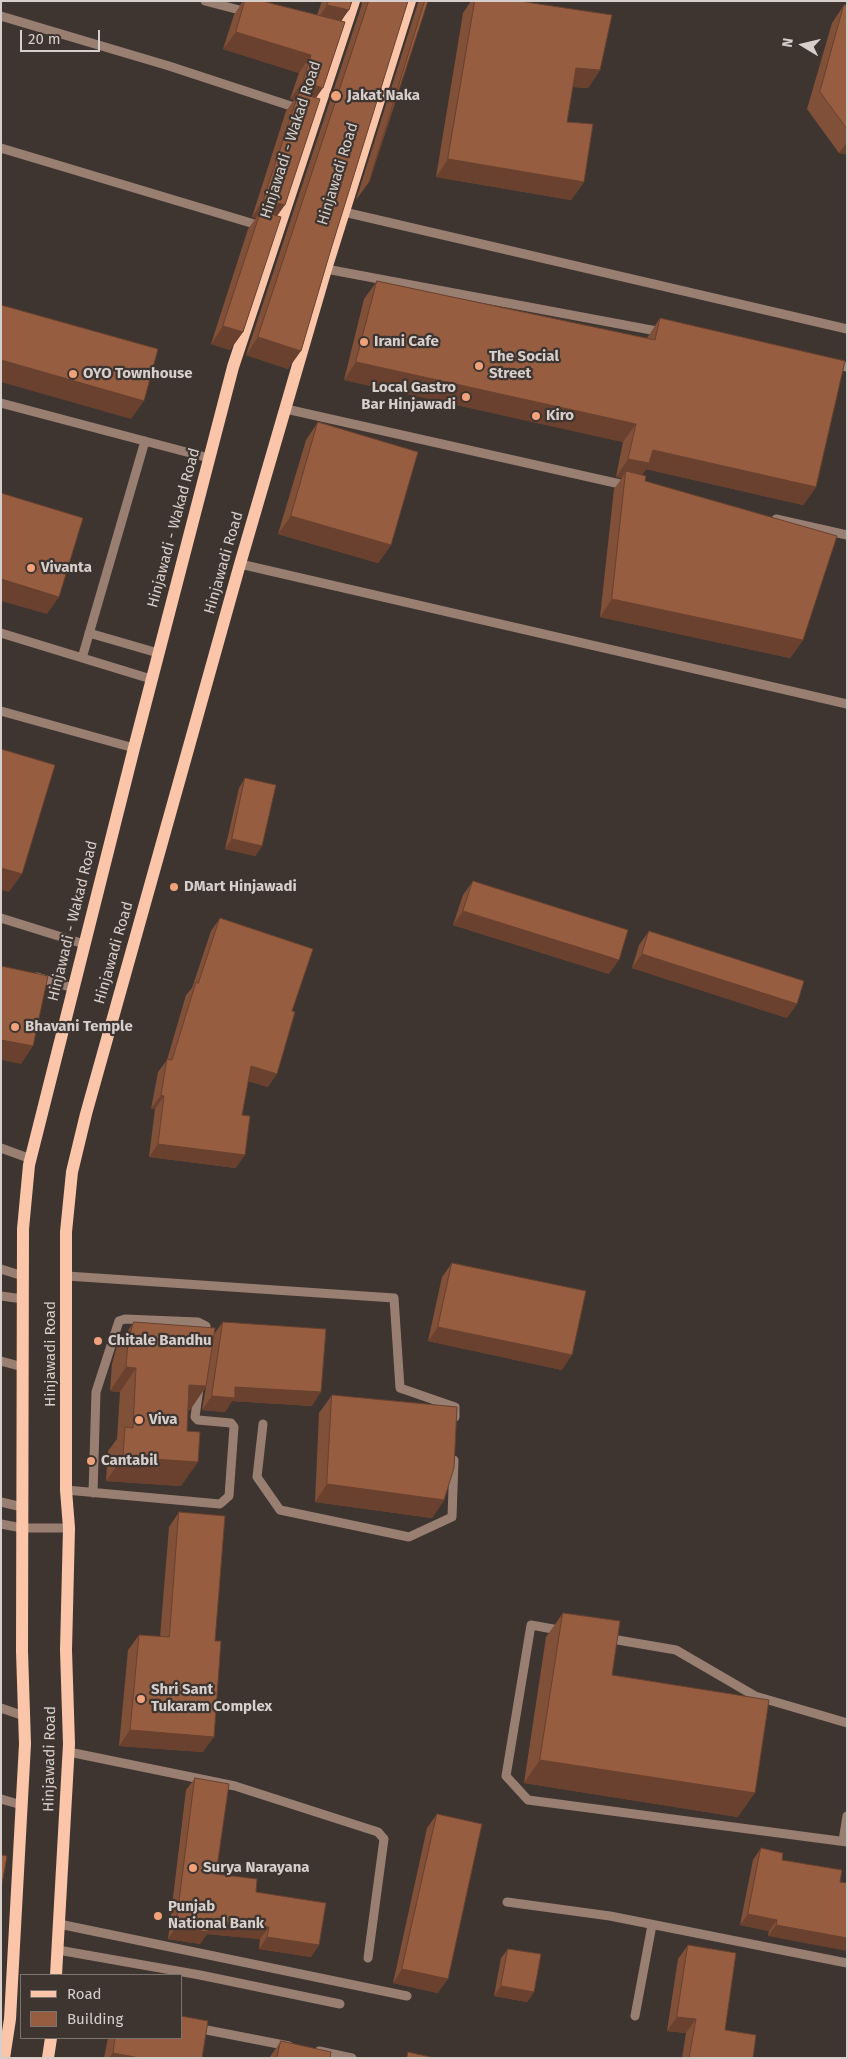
<!DOCTYPE html>
<style>
body{margin:0}
#map{position:relative;width:848px;height:2059px;overflow:hidden;background:#3f3530;font-family:"Fira Sans",sans-serif}
canvas{display:block}
.frame{position:absolute;inset:0;border:2px solid #d6cfcc;pointer-events:none}
.legend{position:absolute;left:20px;top:1974px;width:162px;height:65px;box-sizing:border-box;background:#3f3530;border:1px solid #7b736e;margin:0;padding:6px 9px;list-style:none;font-size:15px;color:#d6cfcc}
.legend li{display:flex;align-items:center;gap:10px;height:25px}
.legend b{width:25px;border:1px solid #7b736e}
.north{position:absolute;left:778px;top:20px;width:50px;height:50px;-webkit-text-stroke:4px #3f3530;paint-order:stroke;rotate:279deg;font-size:14px;font-weight:700;line-height:20px;text-align:center;color:#d6cfcc}
.north::after{content:'';display:block;margin:auto;width:18px;height:22px;background:#d6cfcc;clip-path:polygon(50% 0,100% 100%,50% 72%,0 100%)}
.scale{position:absolute;left:20px;top:30px;width:80px;height:22px;box-sizing:border-box;border:2px solid #d6cfcc;border-top:0;padding-left:6px;font-size:15px;line-height:18px;white-space:nowrap;color:#d6cfcc;-webkit-text-stroke:4px #3f3530;paint-order:stroke}
</style>
<div id="map">
<canvas width="848" height="2059"></canvas>
<div class="frame"></div>
<ul class="legend">
<li><b style="height:6px;background:#fbc5aa"></b>Road</li>
<li><b style="height:14px;background:#965d41"></b>Building</li>
</ul>
<div class="north">N</div>
<div class="scale">20 m</div>
</div>
<script>
const c = document.querySelector('canvas').getContext('2d');
c.lineJoin = 'round';
function strokePath(path, color, width, dash) {
  c.strokeStyle = color;
  c.lineWidth = width;
  c.lineCap = dash ? 'butt' : 'round';
  c.setLineDash(dash || []);
  c.stroke(path);
}
function paint(path, color) {
  c.fillStyle = color;
  c.fill(path, 'evenodd');
}
function write(font, color, halo, rows, align = 'center') {
  c.font = font + ' "Fira Sans",sans-serif';
  c.lineWidth = 4.5;
  c.setLineDash([]);
  c.textBaseline = 'middle';
  c.strokeStyle = halo;
  c.fillStyle = color;
  for (const [text, x, y, turn = 0] of rows) {
    c.save();
    c.translate(x, y);
    c.rotate((+turn || 0) * Math.PI / 180);
    c.textAlign = isNaN(turn) ? turn : align;
    if (halo) c.strokeText(text, 0, 0);
    c.fillText(text, 0, 0);
    c.restore();
  }
}
strokePath(new Path2D(`
 M205 1 247 12
 M1 16 169 66 300 109
 M1 148 261 226
 M344 212 847 329
 M326 269 662 332
 M832 364 847 367
 M1 403 209 458
 M286 409 629 486
 M776 519 847 535
 M240 564 847 704
 M1 633 151 679
 M89 633 158 653
 M82 658 145 441
 M1 711 134 748
 M1 918 84 944
 M37 977 73 988
 M1 1148 31 1159
 M1 1269 23 1276
 M67 1276 394 1298 400 1388 455 1407V1417
 M1 1296 23 1299
 M1 1361 23 1367
 M263 1424 257 1477 280 1510 409 1537 452 1517 454 1460
 M66 1490 220 1504 229 1496 234 1427 231 1423 198 1420 195 1417 199 1388
 M93 1493 96 1392 119 1321 125 1319 198 1322 206 1326 207 1338
 M1 1502 22 1507
 M1 1524 22 1528H69
 M564 1631 531 1625 506 1776 528 1800 847 1842
 M606 1638 676 1650 755 1696 847 1723
 M1 1708 24 1716
 M69 1752 235 1786 378 1832 384 1839 368 1958
 M1 1799 22 1805
 M843 1841 847 1816
 M507 1902 610 1916 847 1963
 M59 1924 407 1996
 M58 1950 200 1975 340 2004
 M635 2016 652 1925
 M181 2025 289 2046
 M319 2051 352 2058`), '#997f72', 9);
strokePath(new Path2D(`
 M56 1975 69 1744 66 1650 69 1528 66 1490V1232L72 1172 86 1114 240 564 326 269 410 1
 M4 2058 10 2019 25 1744 22 1651 23 1229 29 1165 134 748 233 367 354 1
 M48 2058 51 2038`), '#fbc5aa', 12);
paint(new Path2D(`
 M243 1H262L317 15 322 1H352L341 22 277 216 243 332 230 350 211 344 248 229 256 218 252 217 286 111 294 100 290 99 299 73 223 49 234 15Z
 M361 1H408L288 369 246 355 362 4Z
 M418 1H428L369 182 356 200 418 3Z
 M471 1H519L600 70 588 88 573 87 567 122 584 182 571 200 436 177 463 13Z
 M844 5H847V154L839 153 807 109 832 23Z
 M377 281 647 338 660 318 816 487 803 505 646 469 642 475 645 481 803 640 790 658 600 617 614 489 622 478 616 477 623 442 344 380 364 299Z
 M318 422 391 545 378 563 278 534 306 440Z
 M245 778 262 846 255 856 225 849 239 788Z
 M473 881 609 974 453 925 463 895Z
 M220 918 292 1011 268 1087 248 1081 242 1115 236 1168 149 1157 155 1109H151L158 1072 167 1060 186 995 192 988 211 931Z
 M649 931 787 1018 632 968 639 945Z
 M452 1263 562 1370 428 1341 442 1277Z
 M134 1322 214 1334 223 1322 312 1406 232 1401 225 1412 202 1410 206 1387 190 1410H188L181 1486 106 1481 108 1451 117 1439 120 1392 110 1391 112 1364 117 1346Z
 M332 1395 444 1500 432 1518 315 1502 319 1413Z
 M179 1512 203 1752 119 1746 128 1650 139 1635 160 1637 169 1527Z
 M563 1613 612 1675 738 1817 524 1783 546 1637Z
 M195 1778 216 1874 256 1892 319 1945 311 1957 259 1949 260 1939 207 1934 200 1944 168 1939 186 1790Z
 M437 1814 438 1993 393 1983 427 1828Z
 M761 1848 782 1860 840 1882 768 1936 769 1931 740 1925 753 1860Z
 M688 1945 725 2030 753 2058H682L686 2033 667 2031 678 1959Z
 M508 1949 534 1992 527 2002 494 1996 501 1958Z
 M108 2038H181L202 2058H104Z
 M281 2041 330 2058H269Z`), '#815038');
paint(new Path2D(`
 M327 5 349 10 336 28 315 23Z
 M236 32 311 55 299 73 223 49Z
 M576 68 600 70 588 88 563 86Z
 M303 81 323 88 311 105 299 93 294 100 290 99Z
 M847 142V154L839 153Z
 M448 159 584 182 571 200 436 177Z
 M264 199 285 205 272 223 261 211 256 218 252 217Z
 M223 326 243 332 230 350 211 344Z
 M258 337 301 351 288 369 246 355Z
 M1 360 144 401 131 419 1 382Z
 M356 362 636 424 623 442 344 380Z
 M653 450 816 487 803 505 646 469 637 481 626 471 622 478 616 477 628 459Z
 M291 516 391 545 378 563 278 534Z
 M1 579 59 597 47 614 1 601Z
 M612 599 803 640 790 658 600 617Z
 M232 839 262 846 255 856 225 849Z
 M1 868 22 874 9 892 1 890Z
 M463 911 619 960 609 974 453 925Z
 M642 954 797 1004 787 1018 632 968Z
 M1 1040 33 1046 21 1064 1 1060Z
 M251 1066 277 1074 268 1087 241 1079Z
 M161 1095 164 1096 155 1109H151Z
 M158 1144 245 1155 236 1168 149 1157Z
 M438 1327 572 1355 562 1370 428 1341Z
 M126 1367 136 1368 120 1392 110 1391Z
 M189 1385 206 1386 190 1410 172 1409Z
 M235 1387 321 1392 312 1406 232 1401 225 1412 202 1410 212 1396Z
 M123 1457 198 1462 181 1486 106 1481Z
 M327 1484 444 1500 432 1518 315 1502Z
 M130 1730 214 1737 203 1752 119 1746Z
 M540 1760 755 1793 738 1817 524 1783Z
 M748 1914 777 1920 769 1931 740 1925Z
 M210 1921 269 1927 260 1939 207 1934 200 1944 168 1939 176 1927Z
 M776 1925 847 1938V1951L768 1936Z
 M267 1937 319 1945 311 1957 259 1949Z
 M402 1969 448 1979 438 1993 393 1983Z
 M501 1986 534 1992 527 2002 494 1996Z
 M677 2017 696 2019 686 2033 667 2031Z
 M113 2053 140 2058H109Z`), '#69412e');
const building = new Path2D(`
 M245 1H262L345 22 323 88 303 81 311 55 236 32Z
 M329 1H352L349 10 327 5Z
 M369 1H408L331 249 301 351 258 337Z
 M425 1H428L369 182Z
 M475 1H519L612 15 600 70 576 68 567 122 593 124 584 182 448 159Z
 M844 5H847V129L820 92Z
 M299 93 320 99 285 205 264 199Z
 M261 211 281 217 243 332 223 326Z
 M377 281 655 340 660 318 845 361 816 487 653 450 649 463 628 459 636 424 356 362Z
 M1 305 158 349 144 401 1 360Z
 M318 422 418 452 391 545 291 516Z
 M626 471 646 476 645 481 837 536 803 640 612 599Z
 M1 493 83 518 59 597 1 579Z
 M1 749 55 765 22 874 1 868Z
 M245 778 276 785 262 846 232 839Z
 M473 881 628 930 619 960 463 911Z
 M220 918 313 949 292 1011 295 1012 277 1074 251 1066 242 1115 250 1116 245 1155 158 1144 164 1096 161 1095 167 1059 172 1060 196 982 198 983Z
 M649 931 804 981 797 1004 642 954Z
 M1 966 48 976 33 1046 1 1040Z
 M452 1263 586 1291 572 1355 438 1327Z
 M134 1322 215 1328 206 1386 189 1385 187 1431 200 1432 198 1462 123 1457 125 1427 133 1428 136 1368 126 1367 128 1341Z
 M223 1322 326 1329 321 1392 235 1387V1398L212 1396Z
 M332 1395 457 1407 454 1468 444 1500 327 1484Z
 M179 1512 225 1516 215 1641H221L214 1737 130 1730 139 1635 169 1637Z
 M563 1613 620 1621 612 1675 769 1700 755 1793 540 1760Z
 M195 1778 229 1784 216 1874 257 1879 256 1892 326 1903 319 1945 267 1937 269 1927 210 1921 208 1932 176 1927Z
 M437 1814 482 1824 448 1979 402 1969Z
 M761 1848 783 1853 782 1860 842 1870 840 1882 847 1883V1938L776 1925 777 1920 748 1914Z
 M1 1855 7 1856 1 1890Z
 M688 1945 736 1953 725 2030 756 2035 753 2058H689L696 2019 677 2017Z
 M508 1949 541 1954 534 1992 501 1986Z
 M181 2016 208 2021 202 2058H140L113 2053 115 2038H181Z
 M281 2041 331 2052 330 2058H277Z
 M408 2052 435 2058H407Z`);
paint(building, '#965d41');
strokePath(building, '#69412e', 1);
for (const [x, y, r, color] of [
 [336,96,6,"#f1a27b"],
 [364,342,5,"#f1a27b"],
 [479,366,5,"#f1a27b"],
 [73,374,5,"#f1a27b"],
 [466,397,5,"#f1a27b"],
 [536,416,5,"#f1a27b"],
 [31,568,5,"#f1a27b"],
 [174,887,5,"#f1a27b"],
 [15,1027,5,"#f1a27b"],
 [98,1341,5,"#f1a27b"],
 [139,1420,5,"#f1a27b"],
 [91,1461,5,"#f1a27b"],
 [141,1699,5,"#f1a27b"],
 [193,1868,5,"#f1a27b"],
 [158,1916,5,"#f1a27b"]
]) {
  const dot = new Path2D();
  dot.arc(x, y, r, 0, 2 * Math.PI);
  c.fillStyle = color;
  c.fill(dot);
  strokePath(dot, '#3f3530', 2);
}
write('bold 15px', '#d6cfcc', '#3f3530', [
 ["Jakat Naka",347,96],
 ["Irani Cafe",374,342],
 ["The Social",489,357],
 ["Street",489,374],
 ["OYO Townhouse",83,374],
 ["Local Gastro",456,388,"right"],
 ["Bar Hinjawadi",456,405,"right"],
 ["Kiro",546,416],
 ["Vivanta",41,568],
 ["DMart Hinjawadi",184,887],
 ["Bhavani Temple",25,1027],
 ["Chitale Bandhu",108,1341],
 ["Viva",149,1420],
 ["Cantabil",101,1461],
 ["Shri Sant",151,1690],
 ["Tukaram Complex",151,1707],
 ["Surya Narayana",203,1868],
 ["Punjab",168,1907],
 ["National Bank",168,1924]
], 'left');
write('15px', '#d6cfcc', '#3f3530', [
 ["Hinjawadi - Wakad Road",291,140,-72],
 ["Hinjawadi Road",338,174,-73],
 ["Hinjawadi - Wakad Road",174,528,-75],
 ["Hinjawadi Road",224,563,-74],
 ["Hinjawadi - Wakad Road",73,921,-76],
 ["Hinjawadi Road",114,953,-74],
 ["Hinjawadi Road",51,1354,-90],
 ["Hinjawadi Road",50,1759,-89]
]);
</script>
